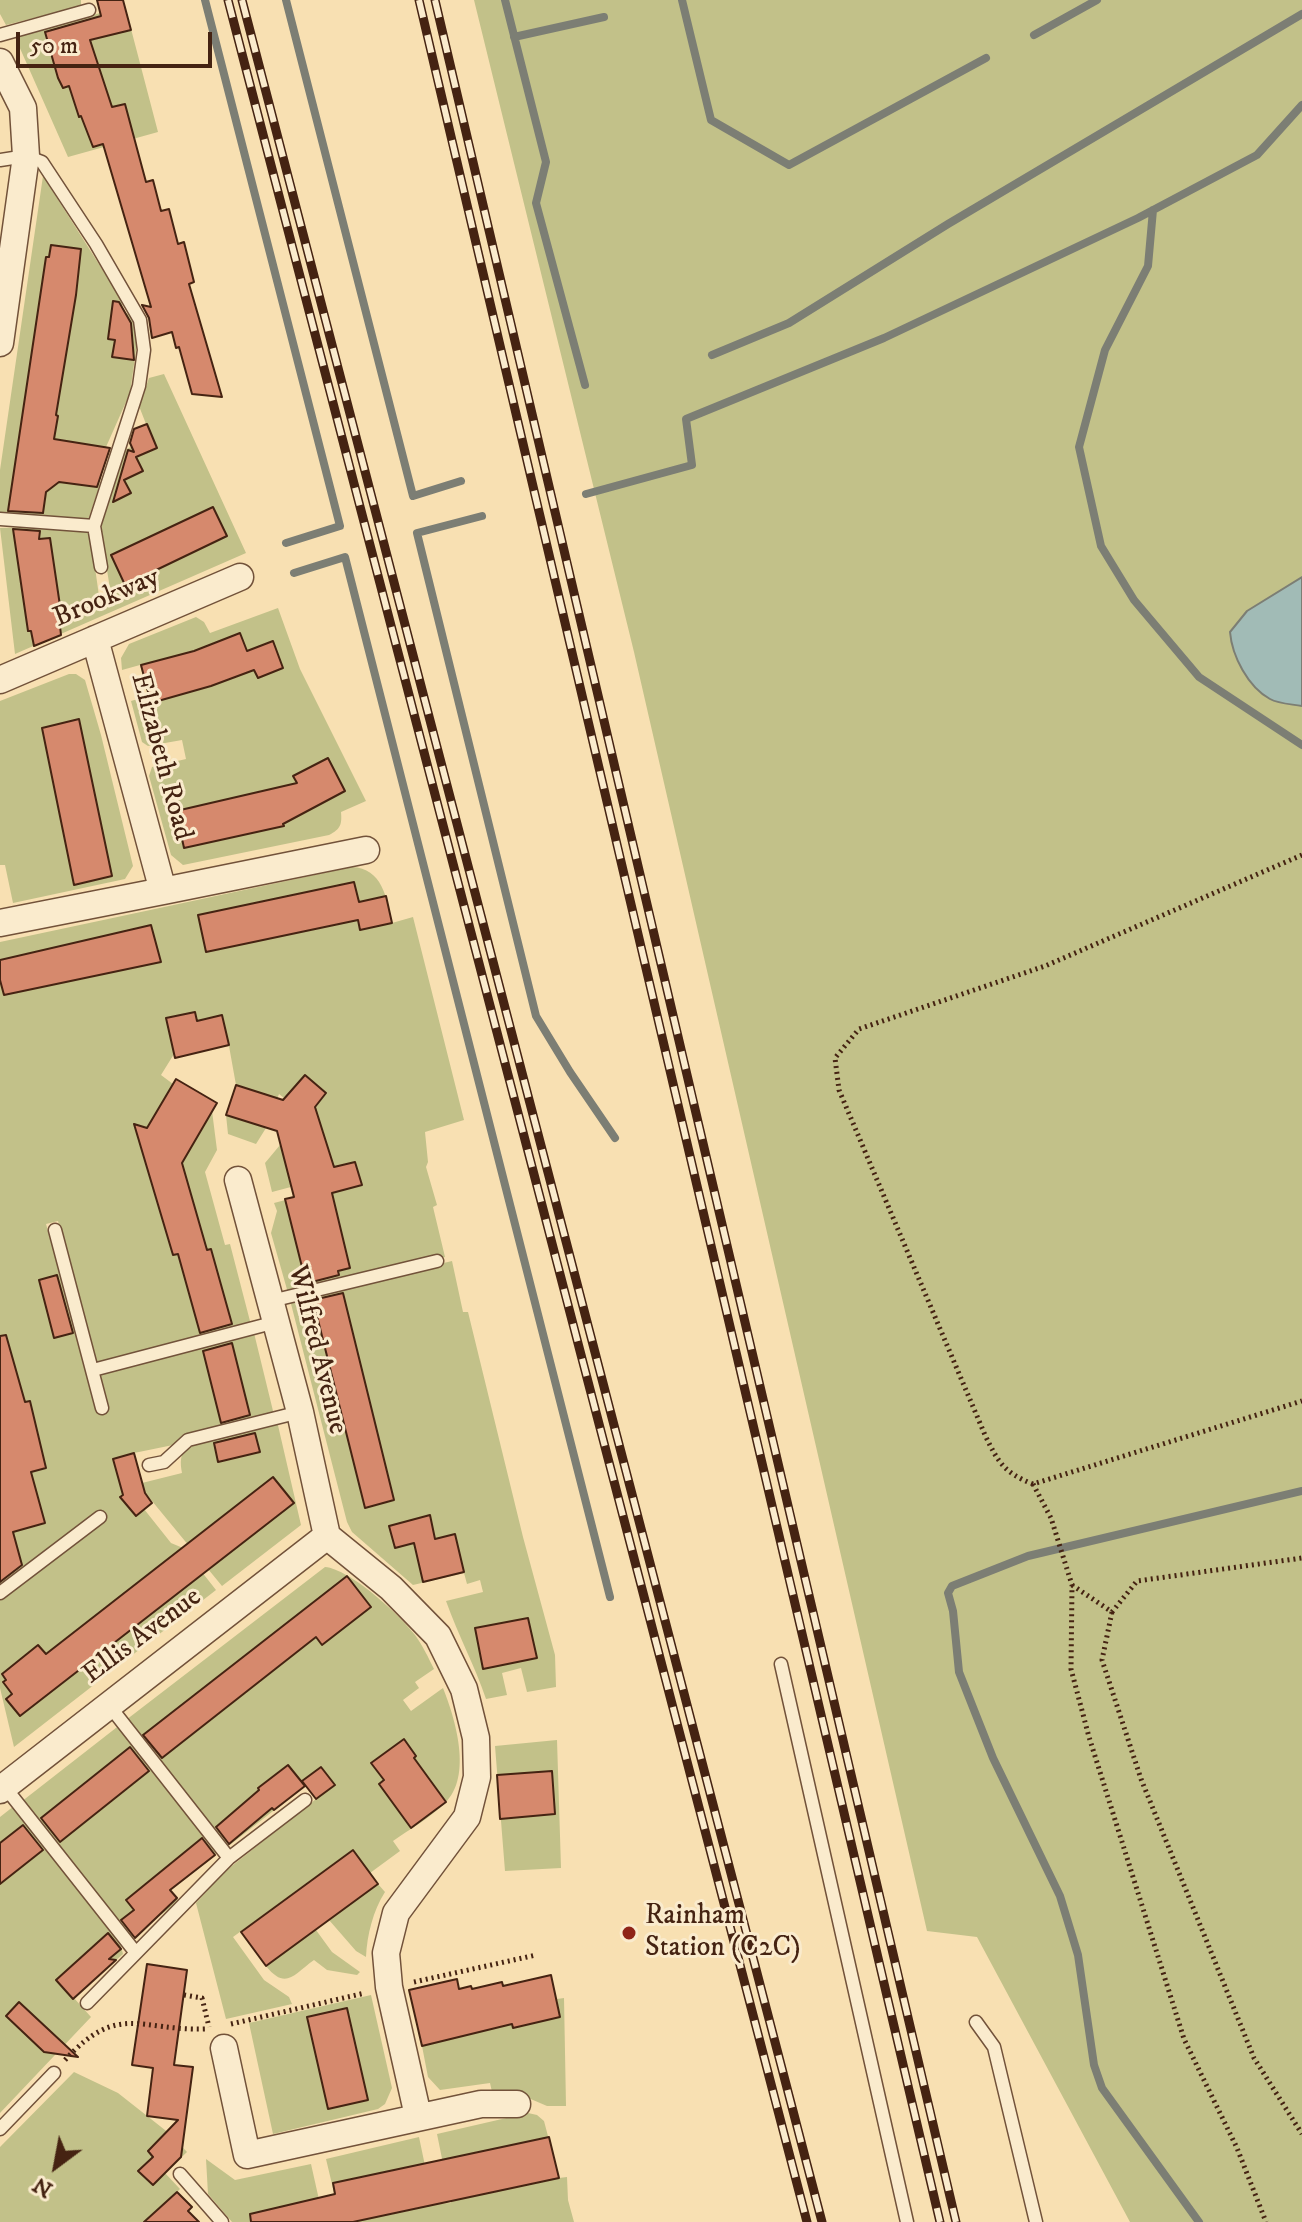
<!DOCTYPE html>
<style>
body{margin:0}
#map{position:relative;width:1302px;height:2222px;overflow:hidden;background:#f8e0b2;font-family:"IM FELL DW Pica",serif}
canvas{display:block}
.north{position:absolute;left:16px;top:2126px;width:80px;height:80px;-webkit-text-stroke:6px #faebcd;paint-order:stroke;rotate:212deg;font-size:22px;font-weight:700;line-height:32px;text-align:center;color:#452312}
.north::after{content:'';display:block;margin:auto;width:28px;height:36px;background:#452312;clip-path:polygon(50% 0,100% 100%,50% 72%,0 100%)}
.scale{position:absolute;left:16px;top:32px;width:196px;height:36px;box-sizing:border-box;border:4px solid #452312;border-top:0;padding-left:10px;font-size:24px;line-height:28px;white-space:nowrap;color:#452312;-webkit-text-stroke:6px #faebcd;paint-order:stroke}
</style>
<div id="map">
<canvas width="1302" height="2222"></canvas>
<div class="north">N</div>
<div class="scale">50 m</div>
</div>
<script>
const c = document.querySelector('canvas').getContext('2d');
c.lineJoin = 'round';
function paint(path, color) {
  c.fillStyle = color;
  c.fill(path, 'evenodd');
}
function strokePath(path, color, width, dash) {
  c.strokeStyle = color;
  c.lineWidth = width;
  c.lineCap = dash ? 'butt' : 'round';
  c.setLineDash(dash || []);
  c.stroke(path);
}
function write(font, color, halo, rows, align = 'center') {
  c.font = font + ' "IM FELL DW Pica",serif';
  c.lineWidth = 6;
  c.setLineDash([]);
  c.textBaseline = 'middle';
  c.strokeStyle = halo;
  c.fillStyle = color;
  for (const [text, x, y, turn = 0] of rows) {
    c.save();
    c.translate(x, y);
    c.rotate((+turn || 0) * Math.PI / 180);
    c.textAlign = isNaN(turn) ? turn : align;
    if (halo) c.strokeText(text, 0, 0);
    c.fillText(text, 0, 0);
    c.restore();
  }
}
paint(new Path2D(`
 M0 0H81V6L6 25 0 14Z
 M474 0H1302V2222H1130L977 1937 927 1931 634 652Z
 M125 6 158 132 68 157 15 37Z
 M43 176 123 302 121 313 130 314 137 329V343L130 393 106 447 99 487 88 520 0 512V470Z
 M164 374 246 553 15 654 0 528 36 527 90 532 99 596 111 595 99 520 124 450 131 447 126 433 146 424 139 406 149 378Z
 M278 608 300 669 366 801 341 812C342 824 341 829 329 835L183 865 171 855 149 776 152 767 186 759 182 740 148 746 142 742 131 701 148 696 140 665 122 670 121 658 129 644 196 617 204 622 210 633Z
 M69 674H76L85 680 101 735 133 866 125 879 13 903 5 865H0V701Z
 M352 867C382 868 387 898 392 923L413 917 464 1120 425 1132 428 1162 426 1167 437 1205 433 1207 445 1257 288 1293 271 1233 277 1211 274 1203 331 1188 321 1179 272 1192 265 1163 280 1145 324 1132 311 1116 279 1105 284 1098 279 1094 266 1128 256 1144 228 1134 226 1115 236 1085 229 1046 174 1054 161 1075 173 1084 176 1079 204 1095 199 1103 212 1111 217 1150 205 1172 225 1245 230 1244 251 1325 97 1364 58 1221 46 1224 100 1413 109 1411 97 1372 254 1333 274 1415 186 1437 173 1445 134 1453 121 1498 135 1516 144 1509 171 1543 183 1548 216 1590 14 1747 0 1688V1599L107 1518 102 1512 0 1586V942Z
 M452 1261 463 1312H468L523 1537 555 1655 556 1687 527 1692 521 1668 502 1673 507 1695 486 1699C475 1666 458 1635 446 1601L483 1592 480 1580 467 1584 464 1573 413 1585 352 1532 347 1522 290 1300Z
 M277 1421 301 1525 222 1586 138 1484 182 1473C180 1462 180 1455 187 1445Z
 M325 1567C350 1569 400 1615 415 1635 423 1646 428 1657 434 1669L415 1682 419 1688 403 1700 411 1711 443 1688C455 1718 473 1776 445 1803 430 1818 410 1829 393 1841L400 1851 370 1873 352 1850 233 1937 264 1980 289 1997 292 2004 226 2019 196 1903 223 1873 316 1799 302 1782 288 1793 291 1797 226 1848 126 1720Z
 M121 1724 219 1852 171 1890 179 1901 131 1938 21 1802Z
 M557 1740 561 1868 505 1871 495 1746Z
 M14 1806 120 1943 123 1954 74 1998 91 2017 0 2113V1817Z
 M378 1884 385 1892C373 1911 367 1935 366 1957L356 1951 329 1920Z
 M316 1930 332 1952 360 1972 357 1975 327 1970 314 1960C294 1974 286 1991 266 1966Z
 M371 1995 392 2088 385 2104 378 2109 273 2134 249 2023Z
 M564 1998 566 2106H547L519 2094 493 2096 490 2083 440 2090 428 2077 422 2046 512 2024 513 2028 560 2017 557 1999Z
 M74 2072 118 2093 170 2134 187 2152 165 2173 180 2189 177 2192 192 2207 187 2212 199 2222H0V2147Z
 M528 2113 537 2115 544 2121 559 2178 567 2177 568 2200 574 2222H341L326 2159 419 2137 433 2204 451 2203 437 2134Z
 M206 2159 235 2180 311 2164 324 2222H232L208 2194Z`), '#c2c189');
const water = new Path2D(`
 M1302 577V706C1291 704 1279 704 1270 699 1248 687 1232 656 1230 632L1247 611Z`);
paint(water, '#a1bbb6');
strokePath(water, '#7c7e74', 2);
strokePath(new Path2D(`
 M205 0 340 526 286 543
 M286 0 413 496 461 481
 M505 0 546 162 536 203 585 385
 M682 0 711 120 789 165 986 58
 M1034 35 1097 0
 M514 37 604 17
 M1153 210 1148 266 1105 350 1079 447 1101 546 1134 600 1199 677 1302 745
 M712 355 789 323 948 224 1302 14
 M586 494 692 465 686 419 884 338 1138 218 1257 155 1302 105
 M482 516 417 533 536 1016 570 1072 615 1138
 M294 573 345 557 610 1597
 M1199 2222 1102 2088 1094 2065 1078 1955 1060 1896 993 1758 959 1672 953 1611 948 1593 952 1586 1028 1556 1302 1491`), '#7c7e74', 8);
const building = new Path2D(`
 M97 0H123L131 30 90 40 112 107 125 104 146 182 153 180 161 211 169 209 178 244 184 242 194 282 189 284 222 397 192 394 179 347 176 348 172 332 152 338 149 318 142 305 151 307 103 144 93 147 81 116 79 117 69 86 63 88 58 78 45 32 101 16Z
 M51 245 81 249 76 295 56 415 58 416 54 439 110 448 97 487 59 482 46 492 43 513 8 511 46 257H49Z
 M113 301 119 302 131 323 134 360 112 357 115 340 108 339Z
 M147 424 157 448 136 457 143 471 124 480 131 493 113 502 128 450 134 452 130 443 134 429Z
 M213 507 227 536 125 585 111 555Z
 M13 529 40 531 39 539 50 538 63 626H60L61 635 34 646 31 631H28Z
 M240 633 247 651 273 641 283 668 258 678 254 670 211 686 151 703 141 665 194 651Z
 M79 719 112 876 74 885 42 728Z
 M328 758 345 791 283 824 284 826 184 848 176 811 297 783 293 776Z
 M354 882 359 902 386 896 392 923 360 930 358 920 206 952 198 915Z
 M151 925 161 962 4 995 0 980V960Z
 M195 1012 197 1021 222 1015 229 1045 175 1058 166 1018Z
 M305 1075 326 1093 315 1107 334 1167 355 1162 362 1185 332 1193 350 1268 338 1271 339 1275 308 1283 307 1279H305L285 1199 294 1197 277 1131 226 1115 236 1085 283 1100Z
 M176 1079 217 1103 182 1163 207 1250 211 1249 232 1324 200 1333 178 1254 173 1255 134 1124 147 1128Z
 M57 1275 73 1333 54 1338 39 1280Z
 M343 1293 394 1500 365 1508 313 1300Z
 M6 1335 25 1402 30 1401 46 1468 31 1472 45 1523 13 1532 22 1565 0 1582V1336Z
 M232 1343 250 1415 221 1423 203 1351Z
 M255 1433 260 1452 218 1462 214 1443Z
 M134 1453 145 1493 152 1503 136 1516 120 1497 123 1495 113 1459Z
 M273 1477 294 1503 20 1716 6 1699 12 1694 3 1682 6 1680 2 1674 38 1645 46 1654Z
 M430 1515 435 1539 455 1534 464 1572 423 1582 414 1543 395 1548 389 1526Z
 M347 1576 371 1607 322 1645 316 1637 162 1758 143 1735Z
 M528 1618 537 1658 483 1669 475 1628Z
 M404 1739 416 1756 414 1758 446 1802 411 1828 379 1784 384 1780 371 1763Z
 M130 1747 149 1771 60 1842 41 1818Z
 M288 1765 305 1786 274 1810 272 1808 229 1844 216 1827 259 1790 258 1788Z
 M321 1767 335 1785 316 1799 302 1781Z
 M552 1771 555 1814 500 1819 497 1775Z
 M23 1825 43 1850 0 1884V1843Z
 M202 1838 215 1855 170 1890 177 1898 135 1938 121 1920 134 1910 126 1900Z
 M353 1850 378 1884 266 1966 241 1932Z
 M108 1933 121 1949 109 1959 116 1960 73 1999 56 1980Z
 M147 1964 187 1970 174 2065 193 2067 181 2157 153 2185 138 2171 153 2157 148 2151 178 2120 147 2116 153 2068 132 2065Z
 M551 1975 560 2017 513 2028 512 2024 422 2046 409 1990 457 1979 459 1989 471 1986 472 1989 502 1982 503 1986Z
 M19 2002 78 2057 44 2052 6 2016Z
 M347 2008 368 2100 328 2109 307 2017Z
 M549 2137 559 2178 353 2222H251L250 2214 335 2194 333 2183Z
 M177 2192 192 2207 188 2211 199 2222H144Z`);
paint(building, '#d6896d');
strokePath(building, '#452312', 2);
const lane = new Path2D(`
 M0 35 89 10
 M0 160 26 156 42 162 96 244 140 320 144 350 139 386 94 526 0 519
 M94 526 101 567
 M55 1230 102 1408
 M271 1301 437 1261
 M93 1370 276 1322
 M149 1465 164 1462 188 1440 300 1412
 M0 1593 100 1517
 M781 1664 907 2222
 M108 1704 229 1858
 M4 1786 136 1953 229 1858 305 1800
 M87 2003 136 1953
 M976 2022 994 2047 1036 2222
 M0 2129 54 2073
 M180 2174 222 2222`);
const street = new Path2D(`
 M0 62 23 108 26 156 0 343
 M0 680 240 577
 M163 891 366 850
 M0 923 163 891 95 639
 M238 1180 300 1412 327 1536
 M327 1536 391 1588 438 1636 464 1689 476 1738 477 1777 467 1817 396 1913 386 1953 389 1987 418 2116
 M0 1790 327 1536
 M224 2048 247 2155 481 2104H517`);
strokePath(lane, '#72523a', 15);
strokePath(street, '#72523a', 29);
strokePath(new Path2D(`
 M1302 855 1045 966 859 1029 835 1058 839 1090 985 1435C998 1462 1004 1473 1033 1484L1302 1401
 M1033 1484 1051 1518 1072 1585 1071 1669 1089 1737 1184 2039 1237 2148 1266 2222
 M1072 1585 1112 1612 1137 1581 1302 1558
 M1112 1612 1102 1660 1141 1779 1254 2058 1302 2134
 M414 1982 536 1955
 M184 1995 202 1998 209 2027
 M231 2024 365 1993
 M65 2060C118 2002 140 2031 205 2029`), '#452312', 5, [2, 4]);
strokePath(lane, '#faebcd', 12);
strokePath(street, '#faebcd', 26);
const rail = new Path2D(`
 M228 0 807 2222
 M242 0 822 2222
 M419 0 940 2222
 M435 0 956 2222`);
strokePath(rail, '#452312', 9);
strokePath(rail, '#faebcd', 6, [18]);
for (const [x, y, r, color] of [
 [629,1933,8,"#8f2418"]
]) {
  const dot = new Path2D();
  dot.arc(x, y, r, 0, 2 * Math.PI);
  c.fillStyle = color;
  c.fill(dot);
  strokePath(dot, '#faebcd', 3);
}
write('28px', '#452312', '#faebcd', [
 ["Brookway",107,599,-23],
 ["Elizabeth Road",160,757,75],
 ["Wilfred Avenue",316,1350,76],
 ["Ellis Avenue",143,1637,-37]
]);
write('28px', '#452312', '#faebcd', [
 ["Rainham",645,1917],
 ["Station (C2C)",645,1949]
], 'left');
</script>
